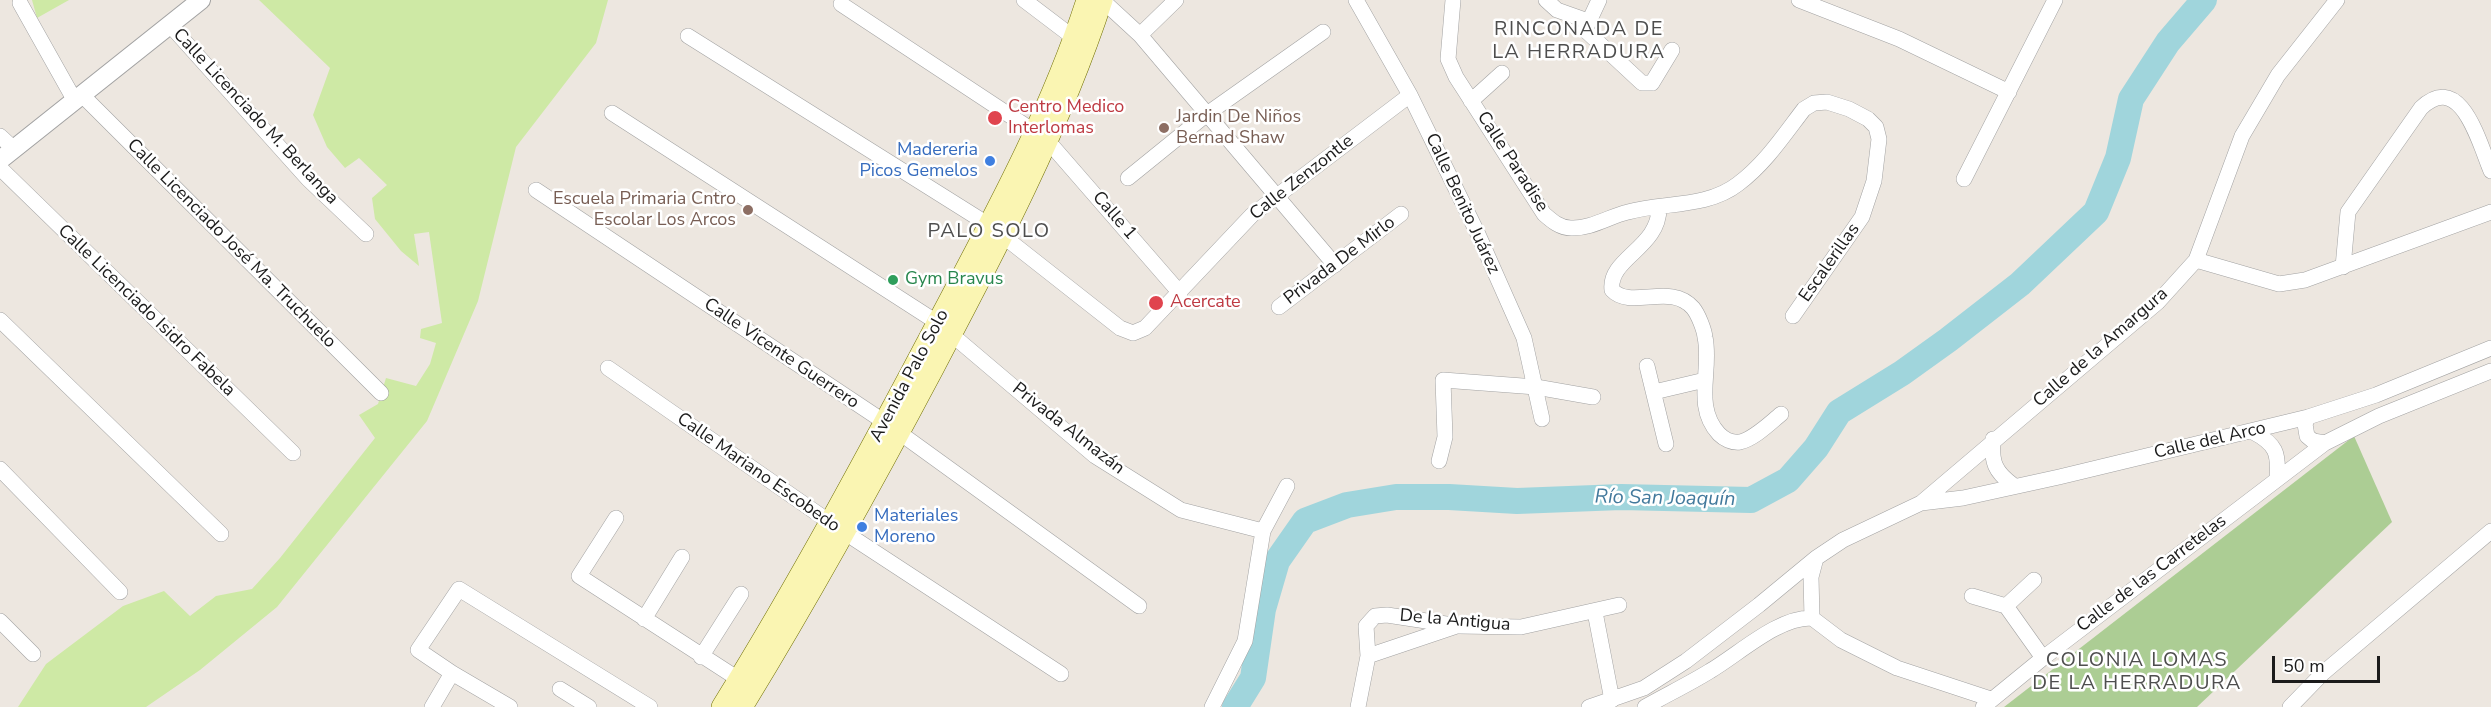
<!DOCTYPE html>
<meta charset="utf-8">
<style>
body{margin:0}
#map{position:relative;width:2491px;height:707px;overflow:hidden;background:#ede7e0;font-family:"Nunito Sans",sans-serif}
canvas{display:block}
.scale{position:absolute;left:2272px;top:656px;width:108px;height:27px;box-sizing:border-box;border:3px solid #1b1b1b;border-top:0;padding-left:8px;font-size:18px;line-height:21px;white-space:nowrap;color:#1b1b1b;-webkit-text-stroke:4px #fff;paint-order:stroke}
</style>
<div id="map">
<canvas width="2491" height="707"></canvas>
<div class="scale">50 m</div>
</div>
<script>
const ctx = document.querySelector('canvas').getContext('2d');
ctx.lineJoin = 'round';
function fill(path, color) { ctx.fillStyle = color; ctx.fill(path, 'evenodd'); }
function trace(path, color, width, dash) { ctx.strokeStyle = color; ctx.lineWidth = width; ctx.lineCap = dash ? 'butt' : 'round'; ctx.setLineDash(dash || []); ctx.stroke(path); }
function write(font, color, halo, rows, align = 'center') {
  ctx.font = font + ' "Nunito Sans",sans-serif'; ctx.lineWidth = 5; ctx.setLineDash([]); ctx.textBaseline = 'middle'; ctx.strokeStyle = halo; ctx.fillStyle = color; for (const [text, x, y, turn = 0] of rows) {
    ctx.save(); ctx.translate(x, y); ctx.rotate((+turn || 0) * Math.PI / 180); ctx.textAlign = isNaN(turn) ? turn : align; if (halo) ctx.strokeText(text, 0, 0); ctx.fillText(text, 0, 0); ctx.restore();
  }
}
fill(new Path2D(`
 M32,0H69L37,18Z
 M259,0H608L596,43L516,147L478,301L427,421L277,607L200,670L146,707H18L46,664L123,606L164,591L190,616L216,596L252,589L280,558L375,438L359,415L378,404L386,378L416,386L430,364L436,343L420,338L421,329L442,323L429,232L414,234L419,266L401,251L375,219L372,198L387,185L359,158L345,168L327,147L313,115L330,68Z`), '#cee9a5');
fill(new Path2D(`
 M2354,436L2392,522L2197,707H2004Z`), '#accd94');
trace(new Path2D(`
 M1235,707L1253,678L1263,609L1277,561L1305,521L1347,505L1396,497H1449L1517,501L1621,497L1751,500L1788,480L1816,448L1839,412L1902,373L1948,340L2020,284L2096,212L2118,158L2131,99L2168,42L2204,0`), '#a0d5dc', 26);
const minor = new Path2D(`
 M1024,0L1082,44
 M1102,0L1140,35L1335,265
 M1356,0L1410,95L1477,232L1524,338L1542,419
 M1453,0L1448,59L1456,77L1544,214C1552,221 1560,228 1571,228C1591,229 1610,216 1628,212C1664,202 1707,208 1738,184C1765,164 1784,135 1804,109L1814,103L1827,102L1849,109L1868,119L1876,127L1879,139L1874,181L1862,217L1793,316
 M1546,0L1557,10L1588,21
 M1599,0L1585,30L1642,83H1652L1672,50
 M1799,0L1899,39L2009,92
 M20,3L75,101
 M841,4L1047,140L1180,293
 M170,25L308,179L366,234
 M1140,35L1176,0
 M688,36L989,225L1120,328L1133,333L1145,328L1252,215L1410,95
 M82,95L381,393
 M1471,101L1502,73
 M612,113L938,323L1095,456L1181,510L1263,531
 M0,136L14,149
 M0,168L293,453
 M1128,178L1207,114L1323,32
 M1964,179L2055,0
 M536,190L886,423L1139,606
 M1659,207C1660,248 1608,258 1612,290C1631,310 1671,282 1693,308C1698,314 1704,329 1705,337C1712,370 1693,406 1719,434C1724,439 1732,443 1740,442C1754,439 1770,423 1781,414
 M2196,260L2279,284L2305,280L2491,212
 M2343,267L2348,212L2421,108C2461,70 2479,143 2491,171
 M1279,307L1401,214
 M0,320L221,534
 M1647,366L1666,444
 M608,368L844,532L1061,674
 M1654,392L1705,380
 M2308,417L2305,424L2307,436L2313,441L2325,443
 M2253,432C2276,444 2279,453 2277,478
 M1993,439C1991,462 1995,472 2013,485
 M1439,461L1445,437L1443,380L1536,387L1593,397
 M0,469L120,592
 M1921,503L1963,498L2059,477L2308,417L2376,395L2491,348
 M616,518L579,576L746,684
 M1972,596L2006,606L2043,658
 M2006,606L2034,580
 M1595,612L1612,700
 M1812,618L1841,640L1897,668L1991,699
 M1812,618L1811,577L1816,558
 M644,619L682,557
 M0,621L33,654
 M1368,656L1457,626
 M701,657L741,594
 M452,673L510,707
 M560,689L589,707
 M432,707L452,673L418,650L459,589L650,707
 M1212,707L1245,641L1263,531L1287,486
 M1358,707L1368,656L1366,626L1375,616L1387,615L1459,626L1521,627L1619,605
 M1589,707L1644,688L1686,661L1759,605L1816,558L1843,540L1921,503L2158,302L2196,260L2242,136L2278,75L2337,0
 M1645,707C1666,695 1689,684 1710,671C1739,654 1778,617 1812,618
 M1983,707L2043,658L2325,443L2379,416L2491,371
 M2290,707L2323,673L2491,531`);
const tertiary = new Path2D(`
 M0,160L201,0`);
const secondary = new Path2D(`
 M722,707C800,581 870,451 939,320C994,216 1051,112 1087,0
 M742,707C810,596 873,482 934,367C997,248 1060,128 1102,0`);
trace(minor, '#a2a2a2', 16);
trace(tertiary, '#a2a2a2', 20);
trace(secondary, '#717004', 22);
trace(minor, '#fff', 15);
trace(tertiary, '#fff', 18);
trace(secondary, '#faf5b2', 21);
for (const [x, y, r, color] of [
 [995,118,8,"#e0444e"],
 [1164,128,6,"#8d6e63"],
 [990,161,6,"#3f7fe0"],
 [748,210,6,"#8d6e63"],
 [893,280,6,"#2e9e5b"],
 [1156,303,8,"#e0444e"],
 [862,527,6,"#3f7fe0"]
]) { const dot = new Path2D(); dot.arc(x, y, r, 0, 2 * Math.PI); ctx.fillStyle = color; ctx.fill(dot); trace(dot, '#fff', 2); }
write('18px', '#be3a42', '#fff', [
 ["Centro Medico",1008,108],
 ["Interlomas",1008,129],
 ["Acercate",1170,303]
], 'left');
write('18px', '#1b1b1b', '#fff', [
 ["Calle Licenciado M. Berlanga",255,117,47],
 ["Calle Paradise",1512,162,57],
 ["Calle Zenzontle",1302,178,-38],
 ["Calle Benito Juárez",1462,204,65],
 ["Calle 1",1114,216,49],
 ["Calle Licenciado José Ma. Truchuelo",231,244,45],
 ["Privada De Mirlo",1340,261,-37],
 ["Escalerillas",1830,263,-55],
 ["Calle Licenciado Isidro Fabela",146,311,44],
 ["Calle de la Amargura",2101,348,-41],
 ["Calle Vicente Guerrero",781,354,34],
 ["Avenida Palo Solo",910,376,-62],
 ["Privada Almazán",1068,429,38],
 ["Calle del Arco",2210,441,-13],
 ["Calle Mariano Escobedo",758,473,35],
 ["Calle de las Carretelas",2152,574,-37],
 ["De la Antigua",1455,621,5]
]);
write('18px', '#785e54', '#fff', [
 ["Jardin De Niños",1176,118],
 ["Bernad Shaw",1176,139],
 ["Escuela Primaria Cntro",736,200,"right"],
 ["Escolar Los Arcos",736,221,"right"]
], 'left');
write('18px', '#366cbe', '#fff', [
 ["Madereria",978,151],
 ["Picos Gemelos",978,172],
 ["Materiales",874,517,"left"],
 ["Moreno",874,538,"left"]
], 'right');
write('18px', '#27864d', '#fff', [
 ["Gym Bravus",905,280]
], 'left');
ctx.letterSpacing = '1.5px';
write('20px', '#4e4e4e', '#fff', [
 ["RINCONADA DE",1579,30],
 ["LA HERRADURA",1579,53],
 ["PALO SOLO",989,232],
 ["COLONIA LOMAS",2137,661],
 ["DE LA HERRADURA",2137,684]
]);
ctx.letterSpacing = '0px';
write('italic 20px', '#42799c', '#fff', [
 ["Río San Joaquín",1665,499,1]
]);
</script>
